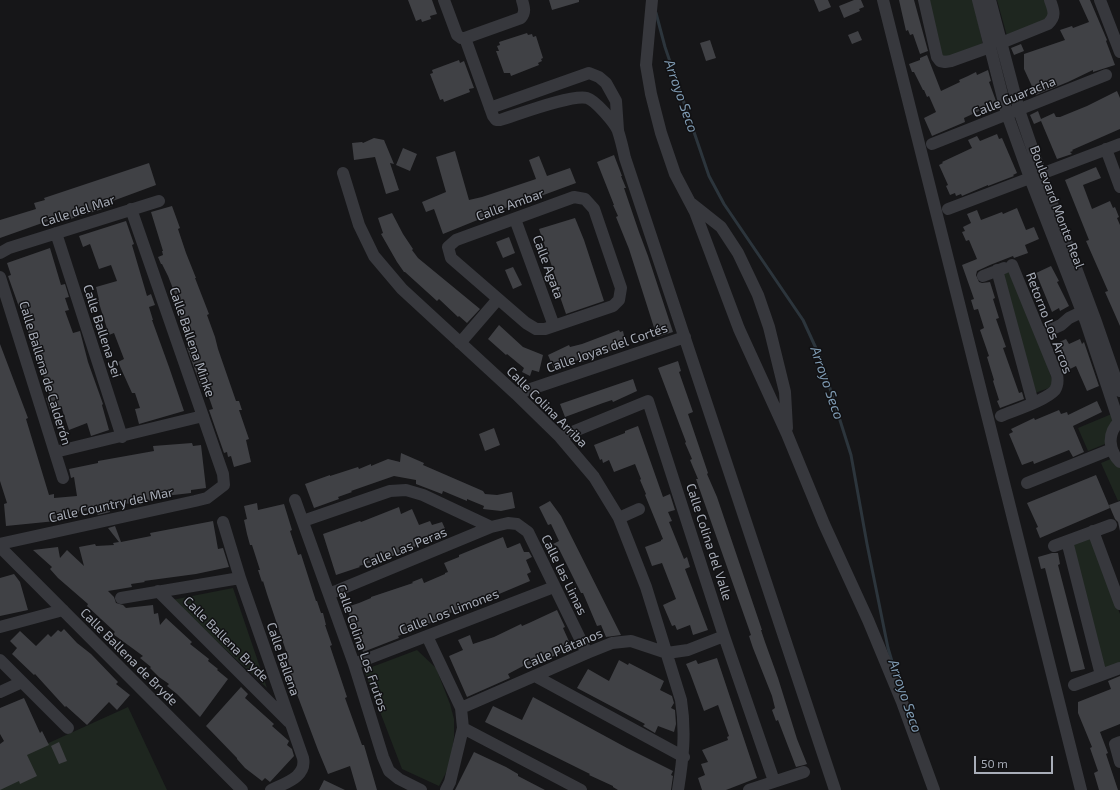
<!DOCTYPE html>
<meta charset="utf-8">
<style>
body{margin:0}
#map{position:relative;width:1120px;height:790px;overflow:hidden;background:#161618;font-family:"Exo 2",sans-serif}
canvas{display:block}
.scale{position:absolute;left:974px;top:756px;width:79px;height:18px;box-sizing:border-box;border:2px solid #a8adb8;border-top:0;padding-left:5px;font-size:12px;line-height:14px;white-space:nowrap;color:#a8adb8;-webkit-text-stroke:3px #111113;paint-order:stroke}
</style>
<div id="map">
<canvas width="1120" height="790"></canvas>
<div class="scale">50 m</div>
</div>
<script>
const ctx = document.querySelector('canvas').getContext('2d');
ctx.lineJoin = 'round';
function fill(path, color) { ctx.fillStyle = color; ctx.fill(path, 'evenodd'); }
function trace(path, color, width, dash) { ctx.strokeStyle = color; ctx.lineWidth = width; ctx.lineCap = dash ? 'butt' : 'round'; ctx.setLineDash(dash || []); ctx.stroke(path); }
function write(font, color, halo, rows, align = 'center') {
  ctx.font = font + ' "Exo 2",sans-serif'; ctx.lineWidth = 3; ctx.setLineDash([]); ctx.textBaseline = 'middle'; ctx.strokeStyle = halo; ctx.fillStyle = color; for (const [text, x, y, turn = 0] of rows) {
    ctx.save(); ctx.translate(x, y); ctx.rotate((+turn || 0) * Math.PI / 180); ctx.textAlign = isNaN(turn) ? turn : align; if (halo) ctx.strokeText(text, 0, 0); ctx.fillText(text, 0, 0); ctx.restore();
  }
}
fill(new Path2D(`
 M928,0H973L983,45L942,61Z
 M997,0H1046L1053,18L1007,36Z
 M1011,270L1038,336L1054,386L1035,393L1001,272Z
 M1114,413L1116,420L1105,444L1088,451L1078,428Z
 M1113,458L1120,465V500L1118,501L1101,463Z
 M1090,535L1120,614V664L1105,669L1071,542Z
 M233,588L267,688L172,600Z
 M417,650L436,668L450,704L454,719V737L450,765L439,786L402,769L364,670Z
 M128,707L167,790H0V765Z`), '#1e261f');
trace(new Path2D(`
 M656,13L665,47L709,176L724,204L803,320L820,357L851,455L867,544L888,648L894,668`), '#2c353c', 3);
fill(new Path2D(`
 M408,0H432L437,14L430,16L431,19L422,22L421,19L416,21Z
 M549,0H579V2L552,10Z
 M814,0H828L831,7L819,12Z
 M854,0H861L864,7L859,9L860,11L844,18L839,6Z
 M899,0H914L928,51L920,54L913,34L910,35L908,30L906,31Z
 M1079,0H1090L1107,40L1106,41L1115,65L1093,72V70L1068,82L1036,95L1024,69V54L1065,40L1060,30L1072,26L1073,28L1089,22Z
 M858,31L862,40L852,44L848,35Z
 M527,33L528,35L532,34L533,37L536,36L543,58L541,59L542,61L538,63L539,65L511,76L510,73H504L496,51H499L497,46L500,45L499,42Z
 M710,40L716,58L706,61L700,43Z
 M1021,44L1024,51L1014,55L1011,48Z
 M927,55L941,91L960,82L959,80L968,76L976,72L977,75L988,70L991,81L989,82L996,101L993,102L994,104L964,118L965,122L932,136L924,118L936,112L929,96L927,97L924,90H923L914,72H912L909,64L920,60V58Z
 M459,60L460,63L464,61L474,88L469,89L470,92L444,102L443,99L440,100L430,74L433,73L432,70Z
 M1117,91L1120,98V129L1072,150L1073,151L1070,152L1072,154L1057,159L1041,121L1034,124L1030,115L1038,111L1041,119L1054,113L1056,117H1060L1087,106Z
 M997,134L999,139L1002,138L1017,173L1013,175L1014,176L988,186V185L962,196L961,194L956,196L955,193L950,195L946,186L948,185L939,165L943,163L942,162L972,148L968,140L977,136L980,141Z
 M374,138L384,140L394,164L390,163L399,190L386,194L375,157L354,160L352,143L362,142L363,143Z
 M403,148L417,154L410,171L396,165Z
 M455,151L469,200L482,197L536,179L529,160L539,156L547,176L570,168L576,183L530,200L499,210L500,212L480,219L443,234L434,209L426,212L422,202L446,192L436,157Z
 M614,155L622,176H621L626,188H624L639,232L648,256L673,332L657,337L629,249L616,217L618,216L613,205H614L597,162Z
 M149,163L156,185L110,202L112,206L64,221L62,216L0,238V220L36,209L34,203L45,200L44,198Z
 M1096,167L1101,178L1083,185L1092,209L1110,201L1113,208L1115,207L1119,217L1117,218L1120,225V326L1105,292L1108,291L1086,241L1089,240L1065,180Z
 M172,206L180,228L178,229L186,253L196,278H195L209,314L207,315L215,337L218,349L236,401H239L242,410H239L249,439L246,440L251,462L234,467L231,456L228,457L227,452L224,453L209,410L213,409L205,386L201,387L187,348H188L185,337L187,336L174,300L177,299L168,276L162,264H161L158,257L163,255L162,251H163L151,212Z
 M1017,208L1026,230L1034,227L1039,239L1025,245L1028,253L1014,258L1013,256L990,265L977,271L976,275L979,282L982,283L990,282L995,298L993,299L999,318L996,319L1006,347L1003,348L1019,393L1022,392L1024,399L1000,408L997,401L999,400L993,381L994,380L987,357L989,356L980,330L984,328L978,309L974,310L971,300L974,299L962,265L977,259L969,240L966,241L962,232L965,231L963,227L971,223L967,214L977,210L981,220L1002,212L1003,214Z
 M392,213L403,234L413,249L412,250L418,258L480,309L467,323L459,316L458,317L439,299L437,301L405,272H404L397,262L381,234L383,233L378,218Z
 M575,218L584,240L604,301L566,314L557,288L559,287L539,229Z
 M126,221L134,244L132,245L147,296L151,294L155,305L149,307L153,320H152L169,367L184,411L139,424L135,409L140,408L135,393H132L118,362L124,359L114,333L109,335L98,300H99L96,287L117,281L111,265L99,269L90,244L83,247L79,236Z
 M509,237L515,253L503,258L496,242Z
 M50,248L61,285L65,284L69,297L65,298L69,310L65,311L73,333L80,331L88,362L103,404L102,405L109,430L91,436L87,423L69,430L61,406L50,410L46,398L50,397L46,384L38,359L36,360L28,336L29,335L8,276L11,275L7,263Z
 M1051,266L1059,281L1057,282L1069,306L1060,311L1059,308L1052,312L1036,273Z
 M513,267L522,285L513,289L505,270Z
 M499,325L523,347L543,355L539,372L532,370L530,376L522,372L524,368L507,354L506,355L488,339Z
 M619,330L620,332L623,331L626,345L579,363L578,360L554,369L548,355L569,345L570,347L582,344Z
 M1066,339L1069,344L1080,339L1082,344L1084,342L1099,386L1087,391L1076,366L1068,370L1055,344Z
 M0,344L28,418L26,419L49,495L54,494V498L77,496L74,477L71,478L69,469L98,463V461L154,451L153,446L192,443L193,446L201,445L206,488L191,490V493L156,497V499L143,502V504L133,506L132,503L108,506L110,512L98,515L94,510L79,511V513L56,515V521L6,526L4,504L7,503L0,481Z
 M678,361L681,371L679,372L693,412L688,414L708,473L707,474L717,497L762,630H761L765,642L778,678L797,739L807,764L804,765L796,767L778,720L776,721L772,710L775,708L772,696L753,648L749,636L751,635L696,479H698L690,460L692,459L685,443L686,442L658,368Z
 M633,379L637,391L613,402L612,400L603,403L565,417L560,404Z
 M1097,401L1102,412L1073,426L1084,452L1073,457L1069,450L1034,464L1033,461L1022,465L1009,434L1013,432L1011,429L1034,418L1035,420L1059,410L1061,414L1067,412L1068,415Z
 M638,426L663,497L670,494L675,510L668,512L672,521L669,522L684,559L687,557L690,567L685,569L708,630L693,635L690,625L677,630L675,625L672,626L663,605L676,599L662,563L652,566L645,547L661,541V540L663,539L645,495L646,494L640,480L641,479L635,464L614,472L609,460L603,463L602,459L600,460L594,445L625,433V431Z
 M494,428L500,445L485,451L479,434Z
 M401,453L424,463L423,465L483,491L485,494L497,495L512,492L515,508L501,511L483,509L484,506L467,499V501L443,491L442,494L416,484V480L394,476L351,491L352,492L338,497L339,499L314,508L305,484L330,475V476L358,467L359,469L371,464V466L388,459L400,462Z
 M1096,475L1110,508L1040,538L1036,528L1038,527L1027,503Z
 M550,501L561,516L621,635L606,637L601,625L597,626L583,593H581L558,547L553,544L559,541L551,524L548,525L539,507Z
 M1120,501V531L1118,522L1115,519L1109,505Z
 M257,503L258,510L284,504L292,530L290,531L298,555L301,554L316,601H317L321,613H323L326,625H325L332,645L330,646L347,697L345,698L362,745H364L377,790H357L350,766L328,774L318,750L292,681L293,680L288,668L290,667L286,655L287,654L267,594L263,581L262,582L258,570H260L252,545H250L247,534L244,520L247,519L244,506Z
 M399,507L401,514L412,509L419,525L430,521L432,525L442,522L447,533L395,555L359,566L360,567L336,575L323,534L360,521L361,522Z
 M213,521L218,549L223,548L229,567L196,574L144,581L145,582L131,584L132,587L108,591L114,597L116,603L123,605L126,608L153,605L154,614L158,613L160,625L166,618L192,642L190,644L209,659L208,661L218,669L217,670L228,679L200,717L177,694L167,686L169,684L159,677L150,668L151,667L140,658L143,656L113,634L115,632L87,606L88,604L58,578L50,569L52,567L33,550L58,547L60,558L67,550L84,566L79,547L95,544L96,546L114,545L113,543L119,542L108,528L115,526L121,542L151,536L150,533Z
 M503,537L507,548H508L520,543L524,552H529L532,557L526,560L531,572L527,574L530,581L511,589L499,594V592L438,618L439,620L428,624L429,625L398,636L399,638L363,652L353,625H352L347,607L359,603L371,598V597L413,583L412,582L422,578L424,583L445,574V573L448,572L444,563L459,557V555Z
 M1052,553H1058L1060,564L1058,565L1085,669L1071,672L1045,568L1041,569L1038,557Z
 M14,574L20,582L28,610L0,616V578Z
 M557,610L565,627L563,628L572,648L538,663L537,661L526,666L525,665L508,674L510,678L467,697L449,656L463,650L458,640L470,635L473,644L494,637L521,624L522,626L529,623Z
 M64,629L77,643L91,654L118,682L116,684L130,695L117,710L109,702L87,725L66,706L65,707L35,674L34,675L12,654L17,648L10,641L20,631L36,646L48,634L51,637L58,630L61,632Z
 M717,658L757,778L726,790H702L698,778L705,775L701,764L708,762L702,750L728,740L727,737L729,736L718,705L704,711L690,673L686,664L696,660L698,664Z
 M619,660L628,665L629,663L664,681L660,690L672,696L674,703L671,708L675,710L676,724L674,732L658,726L655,733L643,726L645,724L577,688L588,669L609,681Z
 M1120,676V724L1100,732L1108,753L1106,754L1118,790H1099L1094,773L1098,771L1090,748L1092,747L1078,713V702L1111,689L1108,681Z
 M241,687L248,694L245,698L274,724L272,726L289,741L287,745L292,749L294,756L270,782L265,778L262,781L245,768L237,759V758L206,726Z
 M533,697L627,748L673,771L671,775L673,776L671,790H618L613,787V786L589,775L590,774L485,722L493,706L522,720Z
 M24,698L40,733L42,731L49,745L27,755L37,776L20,784L19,781L0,790V744L4,741L0,734V708Z
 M59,742L67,761L59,764L51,746Z
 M474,752L506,767L518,774V776L545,790H455Z
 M324,780L345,790H319Z`), '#404145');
trace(new Path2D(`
 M444,0L457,35L461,38H465L521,18C526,12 524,7 522,0
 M652,0L646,65L651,94L661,133L675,174L695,212L739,329L787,434L824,524L868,620L902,702L934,790
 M883,0L1081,790
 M924,0L937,57L940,61L945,62L951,61L990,47
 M978,0L1007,114L1030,178L1086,322L1119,422
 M990,0L1019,110L1041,174L1095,319L1120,391
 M1100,0L1120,52
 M465,38L493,116L496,120H500C517,115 571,94 587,98C595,100 615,123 618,131C621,140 623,149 625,158L835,790
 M1001,43L1048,24C1057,16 1053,9 1050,0
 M490,108L589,73L599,77L606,83L616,101L618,130
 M932,144L1106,75
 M1106,149L1120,187
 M343,173L359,225L374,256L402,289L516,394L560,437L594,477L619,518L646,587L681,700C686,732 683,759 678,790
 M1041,174L1120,144
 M574,197L585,199L594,209L621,288L619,300L613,306L545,329H536L526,323L451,258L448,247L456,240Z
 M692,204L721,227L738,253L758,295L769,327L785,392L787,428
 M948,209L1030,178
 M515,219L554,326
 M56,233L122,437
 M0,253L9,248L159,201
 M997,270L1033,403
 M983,276L1004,268
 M0,277L63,478
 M1041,334L1061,325L1069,318L1088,309
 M460,343L498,299
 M516,394L685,337
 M1001,416C1015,410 1045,401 1055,390C1058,385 1058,380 1057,375L1012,265
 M1120,421C1107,433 1108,450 1120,462
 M560,437L648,401L724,636L774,781
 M55,452L203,416
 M1027,483L1112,449
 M295,500L354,664L383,757L389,771L399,779L421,790
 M619,518L639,509
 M303,521L390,491L406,490L423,495L491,527L508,523L517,524L528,532L587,653
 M223,522L240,578L303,758C307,777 285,783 271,790
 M1093,531L1120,604
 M1067,541L1101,675
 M0,544L195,501L207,498L224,485L223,474L131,209
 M1054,546L1111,525
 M0,547L242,790
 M158,591L289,722
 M329,594L491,527
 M121,598L240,578
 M0,627L63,610
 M427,636L461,708L463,728L450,782L446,790
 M0,660L68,728
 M354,664L554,587
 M535,676L684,757
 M1074,685L1120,668
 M0,692L22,682
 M461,708L587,653L612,643L631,641L667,653L688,650L724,636
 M463,728L581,790
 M1120,742L1115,744L1120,762
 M749,790L804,772`), '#37383d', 12);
write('13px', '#a8adb8', '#111113', [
 ["Calle Guaracha",1014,97,-22],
 ["Calle Ambar",510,205,-20],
 ["Boulevard Monte Real",1057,207,69],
 ["Calle del Mar",78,211,-18],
 ["Calle Agata",548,267,70],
 ["Retorno Los Arcos",1049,323,69],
 ["Calle Ballena Sei",102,331,72],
 ["Calle Ballena Minke",192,342,71],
 ["Calle Joyas del Cortés",607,348,-19],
 ["Calle Ballena de Calderón",45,373,73],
 ["Calle Colina Arriba",547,407,45],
 ["Calle Country del Mar",111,505,-12],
 ["Calle Colina del Valle",709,542,72],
 ["Calle Las Peras",405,548,-22],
 ["Calle las Limas",564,575,64],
 ["Calle Los Limones",449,612,-21],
 ["Calle Ballena Bryde",226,639,45],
 ["Calle Colina Los Frutos",362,648,71],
 ["Calle Plátanos",563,649,-23],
 ["Calle Ballena de Bryde",129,657,45],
 ["Calle Ballena",283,659,71]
]);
write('italic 14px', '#7f9bb3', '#111113', [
 ["Arroyo Seco",681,96,71],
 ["Arroyo Seco",827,383,71],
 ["Arroyo Seco",905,696,71]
]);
</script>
